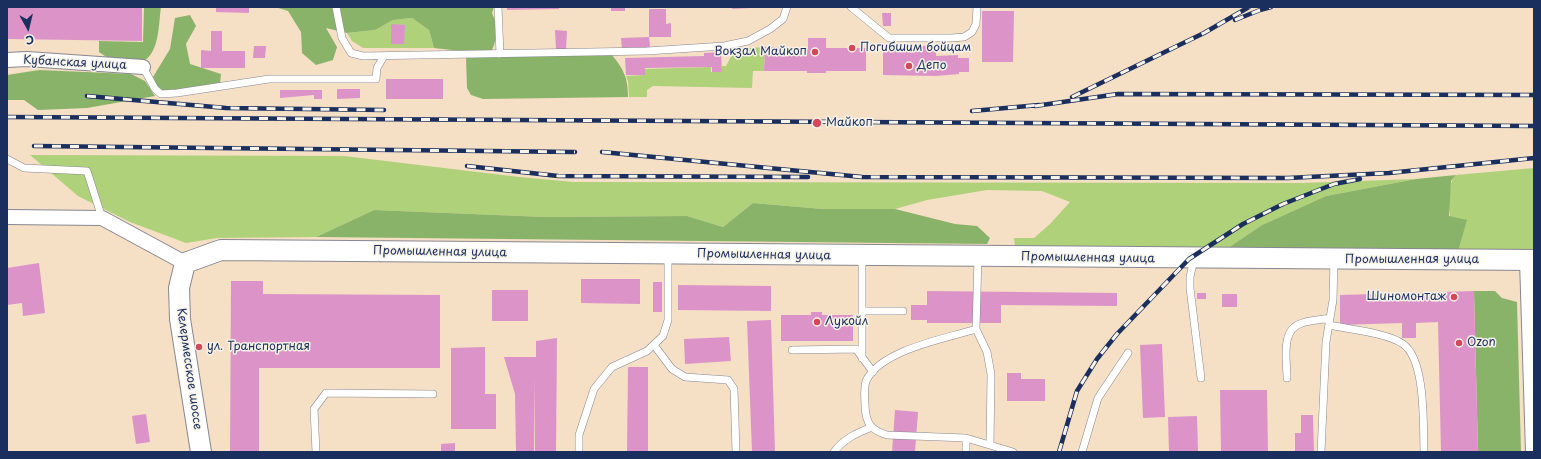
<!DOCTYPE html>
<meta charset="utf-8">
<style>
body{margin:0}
#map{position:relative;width:1541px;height:459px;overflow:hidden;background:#f5dfc5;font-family:"Playpen Sans",sans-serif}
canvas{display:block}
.frame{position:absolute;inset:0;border:8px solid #1b2f5e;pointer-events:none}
.north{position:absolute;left:8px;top:8px;width:40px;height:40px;-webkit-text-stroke:3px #f7f3e8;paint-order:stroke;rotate:172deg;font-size:11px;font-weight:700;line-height:16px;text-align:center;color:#1b2f5e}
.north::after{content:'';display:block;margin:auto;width:14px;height:18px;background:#1b2f5e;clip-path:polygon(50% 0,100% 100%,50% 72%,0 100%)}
</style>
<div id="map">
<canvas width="1541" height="459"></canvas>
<div class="frame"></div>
<div class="north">С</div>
</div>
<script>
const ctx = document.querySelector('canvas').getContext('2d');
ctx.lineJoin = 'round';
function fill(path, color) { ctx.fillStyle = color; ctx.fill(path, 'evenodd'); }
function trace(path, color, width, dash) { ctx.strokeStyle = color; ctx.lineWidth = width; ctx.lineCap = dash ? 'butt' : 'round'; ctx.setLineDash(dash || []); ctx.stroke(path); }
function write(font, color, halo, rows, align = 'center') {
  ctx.font = font + ' "Playpen Sans",sans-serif'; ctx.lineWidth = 3; ctx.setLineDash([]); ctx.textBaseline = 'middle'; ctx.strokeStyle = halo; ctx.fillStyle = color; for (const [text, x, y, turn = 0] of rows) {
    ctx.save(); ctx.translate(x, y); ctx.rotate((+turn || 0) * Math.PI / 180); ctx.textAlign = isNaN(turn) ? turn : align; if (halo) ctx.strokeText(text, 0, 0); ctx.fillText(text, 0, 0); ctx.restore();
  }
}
fill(new Path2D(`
 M412,18L429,30L434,48H363L352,41L347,33L375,30L393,20Z
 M765,47L764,71H753L752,88L653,86L647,90V97H629L628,81L626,76L645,75V69L711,67V72H722V66H726L735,49Z
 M30,155L344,156L519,177L574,182L1301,183L1416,179L1326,196L1262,225L1225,250L1015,246L1014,238H1034L1050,224L1070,202L1042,191L987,190L927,200L895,209H823L753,203L723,227L687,216L545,217L374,210L316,237L217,238L186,243L130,222L78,196Z
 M1534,168V251H1458C1453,232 1441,191 1456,175Z`), '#aed17a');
fill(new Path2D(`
 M144,7H161C158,28 160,65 131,63C115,62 112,61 99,52V41L143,42Z
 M275,7H494L492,13C498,27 498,36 492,50L461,51L434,48L429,30L412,18L393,20L375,30L347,33L326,28L337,47L333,60L316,65L302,53L301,32L288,11Z
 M190,15L196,26L186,44L190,64L221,74L220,84L163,92L158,89L153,77L170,49L175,18Z
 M612,55C624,70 628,78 628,97L483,99L471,95L467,88L466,57Z
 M39,70L131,74L145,81L155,96L87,108L38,110L24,100H7V75Z
 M1456,175L1451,181L1449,216L1467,220L1458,251L1225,250L1262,225L1326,196L1416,179Z
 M753,203L823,209H895L955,224L977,226L990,238L987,244L316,237L374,210L545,217L687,216L723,227Z
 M1474,291H1495L1502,298L1517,302L1521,452H1478Z`), '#8ab36a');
fill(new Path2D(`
 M7,7H142V41L7,39Z
 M216,7H249V13L216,12Z
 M507,7H559V9L507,10Z
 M611,7H625V11H611Z
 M732,7H750V8L732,9Z
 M649,9H666V24L671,23V37H649Z
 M982,11H1014L1013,62H982Z
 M882,13H891V26H883Z
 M391,24L405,25L404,44H391Z
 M555,30L567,31L566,49L556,50Z
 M211,31H222V51H245V68H201V50L211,51Z
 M649,37L650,47L622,49L621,38Z
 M808,38H826V48H866V71H826V73H807V71H764L765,47L808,48Z
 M254,46H266L265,58H253Z
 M883,46H936V56L958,55V58H969V72H959V74L936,76L883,75Z
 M721,52L722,72H712V67L645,68V75H626L625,58L704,56V53Z
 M386,79H443V99H386Z
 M337,89H360V98L337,99Z
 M280,90H322V99H314V95L280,98Z
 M39,263L45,313L23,316L22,303L7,305V268Z
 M581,279H640V304L581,303Z
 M231,281H263V294L440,295V368H259V452H230Z
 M653,282H662V312H653Z
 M678,285L771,286V311L678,310Z
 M492,290H528V321H492Z
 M927,291L1117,293V306L1001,305V323H927V320H911V305H927Z
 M1474,291L1478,452H1441L1438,322L1416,323V338H1402V323L1340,325V295Z
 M1197,293H1206V299H1197Z
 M1222,294H1237V307H1222Z
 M811,312H822V315H853V341H781V315H811Z
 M771,320L775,452H752L747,321Z
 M729,337L731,361L685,364L684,339Z
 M557,338L556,452H535V377L534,452H516L515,394L504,357H536V341Z
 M1162,344L1165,417L1143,418L1140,345Z
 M485,347V394H496V429H451V348Z
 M628,367H648V452H627Z
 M1007,373H1021V379H1045V401H1007Z
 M1220,390H1267L1268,452H1221Z
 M895,410L918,412L915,452H892Z
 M146,414L150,442L136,444L132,416Z
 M1301,415H1313L1314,452H1295V433H1301Z
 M1197,416L1198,452H1169L1168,417Z
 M455,443V452H441V444Z`), '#dc94c8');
const lane = new Path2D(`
 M336,7L342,38L351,53L363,56L647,51L724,46L748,41L770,29L783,19L787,7
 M498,7L500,54
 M851,7L889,38H951L964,37L972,32L976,24L977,7
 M143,67L155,89L161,94L177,93L269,79H376L377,68L384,56
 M7,159L24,168L87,171L102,218
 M978,257L976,329L987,352L991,374L990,445
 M1194,259L1190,277V288L1201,378
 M862,311H903
 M1329,325C1348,329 1388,333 1403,344C1426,360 1423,425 1424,452
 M976,329C945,339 884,349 867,379C863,386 865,399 865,406C866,424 871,430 887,435L966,438L1013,452
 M654,345L672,369L685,377L728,380L734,389L736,452
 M792,350L856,349L873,372
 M862,358V256
 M1287,378C1287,361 1280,329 1302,323C1311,320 1321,320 1330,318
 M966,438V452
 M316,452L314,409L326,393L433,394
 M579,452V435L594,389L612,367L647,351L663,336L668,320V254
 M834,452C843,439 857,433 872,427
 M1082,452L1098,398L1128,353
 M1321,452L1326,342L1333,300L1334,259`);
const street = new Path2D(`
 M7,60L27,59L143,67
 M7,217L102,218L185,263
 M1527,260L1533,452`);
const secondary = new Path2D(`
 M201,452L180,319L179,288L185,263L221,250L1534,260`);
trace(lane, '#888792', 8);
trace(street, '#888792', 16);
trace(secondary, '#888792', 22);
trace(lane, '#fff', 7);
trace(street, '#fff', 14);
trace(secondary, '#fff', 20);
const rail = new Path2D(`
 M1235,20L1260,10L1271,7
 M87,96L226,108L384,110
 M1072,97L1204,33L1249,7
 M1035,106L1118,94L1534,95
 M972,111L1039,105
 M7,117L1534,126
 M34,146L575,152
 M602,152L862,177L1288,178L1389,173L1534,158
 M467,166L558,176L808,177
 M1059,452L1077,391L1097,359L1117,334L1189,259L1243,224L1283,204L1334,184L1360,179`);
trace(rail, '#1b2f5e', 4.5);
trace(rail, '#f7f3e8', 3, [9]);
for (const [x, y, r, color] of [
 [852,48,4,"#d1495b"],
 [815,52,4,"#d1495b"],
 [909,66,4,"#d1495b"],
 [817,123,5,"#d1495b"],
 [1454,297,4,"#d1495b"],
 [817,322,4,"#d1495b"],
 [1459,343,4,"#d1495b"],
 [199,347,4,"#d1495b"]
]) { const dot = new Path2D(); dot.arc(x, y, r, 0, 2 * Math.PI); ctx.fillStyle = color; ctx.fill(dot); trace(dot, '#f7f3e8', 1.5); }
write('12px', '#1b2f5e', '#f7f3e8', [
 ["Погибшим бойцам",860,48],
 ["Вокзал Майкоп",807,52,"right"],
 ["Депо",917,66],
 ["Майкоп",826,123],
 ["Шиномонтаж",1446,297,"right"],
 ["Лукойл",825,322],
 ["Ozon",1467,343],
 ["ул. Транспортная",207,347]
], 'left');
write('12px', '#1b2f5e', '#f7f3e8', [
 ["Кубанская улица",75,63,3],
 ["Промышленная улица",440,252,1],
 ["Промышленная улица",764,255,1],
 ["Промышленная улица",1088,258,1],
 ["Промышленная улица",1412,260],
 ["Келермесское шоссе",189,369,82]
]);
</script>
